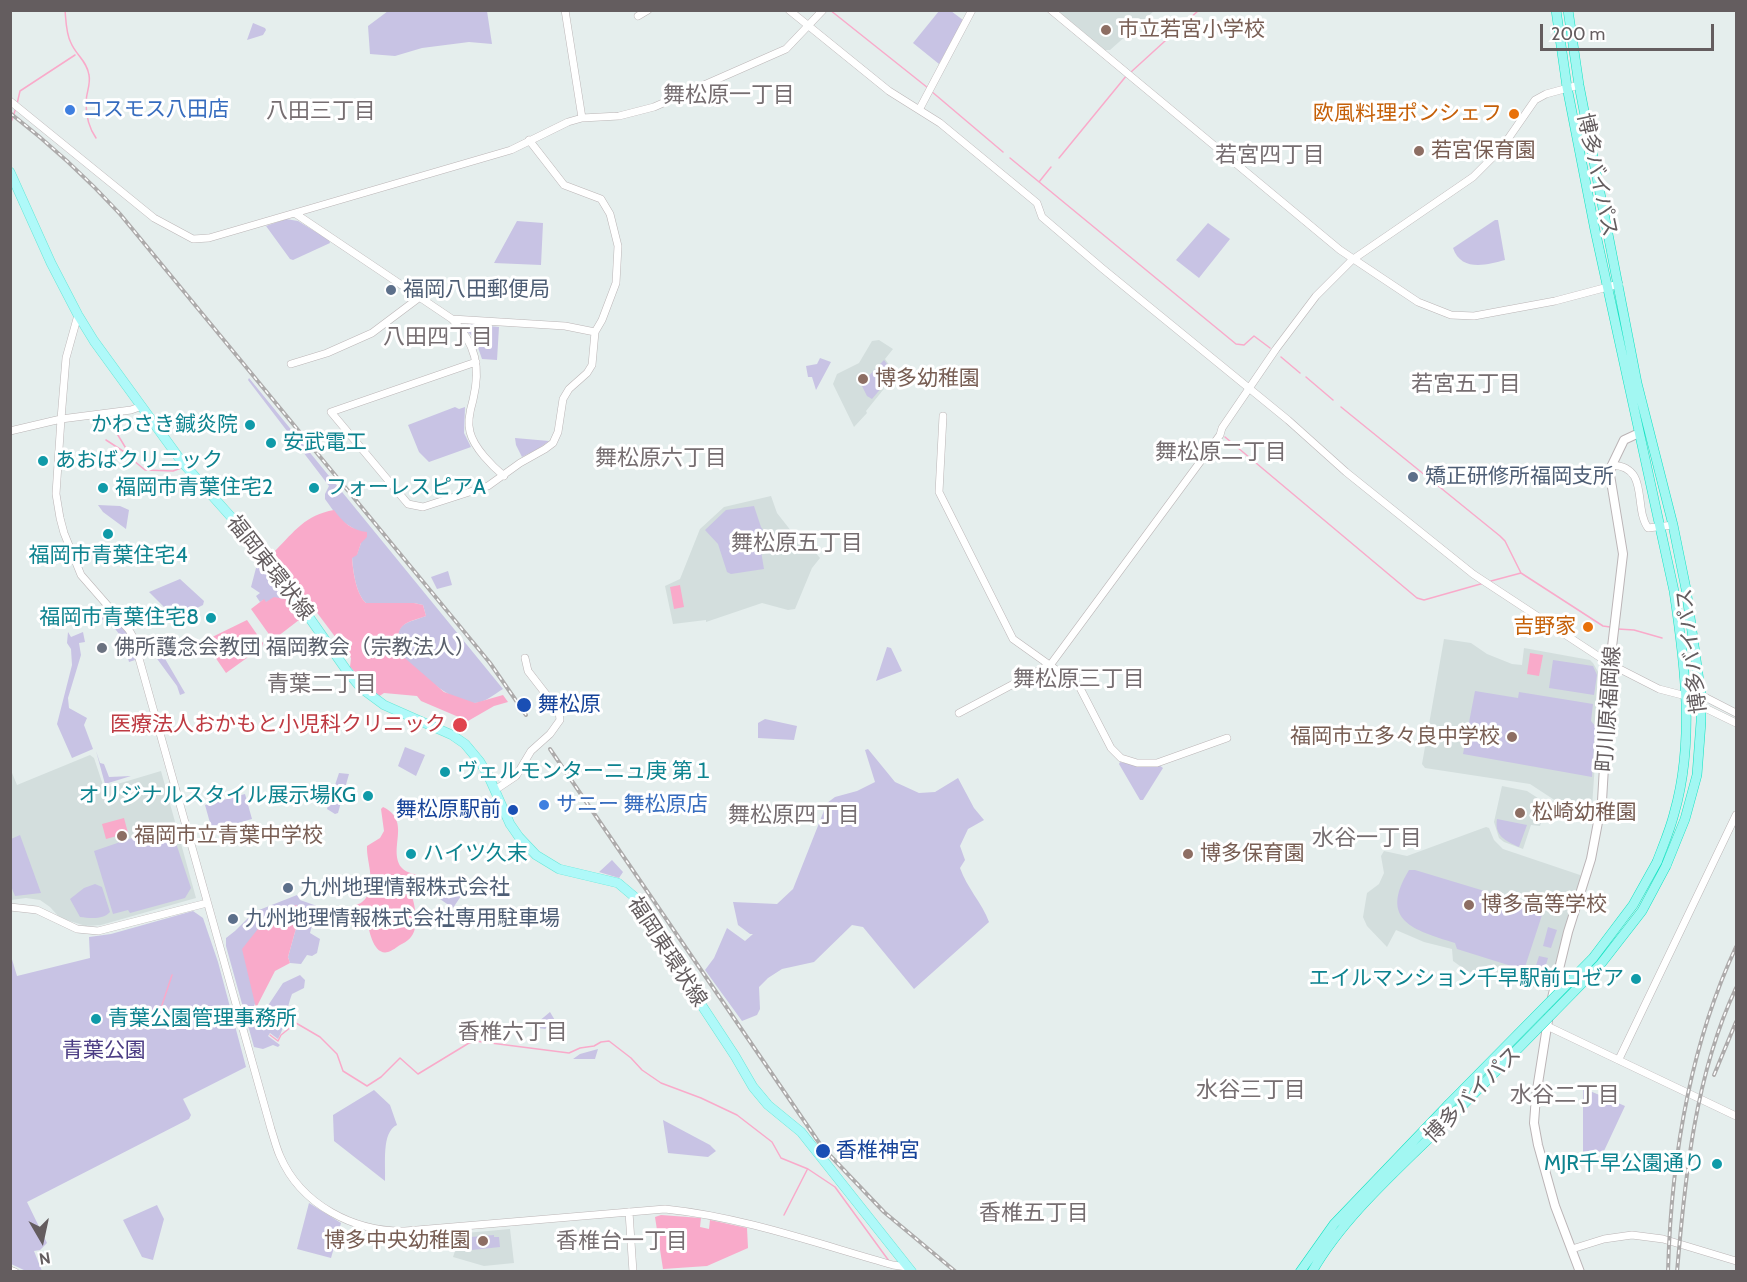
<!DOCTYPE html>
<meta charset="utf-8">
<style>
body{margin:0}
#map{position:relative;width:1747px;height:1282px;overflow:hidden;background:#e5eeed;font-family:Cabin,sans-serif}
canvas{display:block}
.frame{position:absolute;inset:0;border:12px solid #645d5f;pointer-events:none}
.north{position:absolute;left:12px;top:1210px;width:60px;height:60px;-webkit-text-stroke:4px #fff;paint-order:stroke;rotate:171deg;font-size:16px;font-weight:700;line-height:24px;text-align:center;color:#645d5f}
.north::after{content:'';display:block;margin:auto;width:21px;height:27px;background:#645d5f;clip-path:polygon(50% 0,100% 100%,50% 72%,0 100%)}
.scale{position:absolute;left:1540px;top:24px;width:174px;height:27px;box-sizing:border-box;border:3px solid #645d5f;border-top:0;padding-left:8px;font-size:18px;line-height:21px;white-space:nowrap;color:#645d5f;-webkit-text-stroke:4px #fff;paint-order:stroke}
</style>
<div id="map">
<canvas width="1747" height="1282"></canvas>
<div class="frame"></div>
<div class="north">N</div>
<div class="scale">200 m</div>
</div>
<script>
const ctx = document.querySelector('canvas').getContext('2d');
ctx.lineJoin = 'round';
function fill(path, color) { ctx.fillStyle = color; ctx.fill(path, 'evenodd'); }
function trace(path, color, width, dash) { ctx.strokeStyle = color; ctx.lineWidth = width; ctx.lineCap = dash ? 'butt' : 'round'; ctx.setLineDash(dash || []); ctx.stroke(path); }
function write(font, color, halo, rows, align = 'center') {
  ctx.font = font + ' Cabin,"Noto Sans JP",sans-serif'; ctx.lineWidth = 6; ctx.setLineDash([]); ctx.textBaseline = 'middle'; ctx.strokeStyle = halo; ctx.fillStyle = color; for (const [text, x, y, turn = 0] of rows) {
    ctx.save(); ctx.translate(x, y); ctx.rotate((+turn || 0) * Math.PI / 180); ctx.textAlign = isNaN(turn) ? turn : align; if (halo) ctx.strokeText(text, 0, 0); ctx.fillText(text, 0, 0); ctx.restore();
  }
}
fill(new Path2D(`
 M1058,11H1057H1154L1110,50H1105Z
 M879,340L893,349L885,359L896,374L866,411L867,413L854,427L833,384L837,374L859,363L872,341Z
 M771,496L777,513L799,541L803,538L820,558L812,568L795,609L788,610L762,603L706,622V620L673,624L665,586L680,579L700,529L724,507Z
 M1444,639L1471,643L1487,654L1512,664L1522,665L1524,648L1590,660L1593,663L1601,677L1591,821L1588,822L1530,784L1425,768L1422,764Z
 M90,755L94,758L104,788L161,771L196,898L101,925L86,926L60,918L50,907L40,900L26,898L11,900L10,768L17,785Z
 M1502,786L1527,791L1547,804L1540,826L1531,825L1523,849L1504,842L1499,838L1494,822Z
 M1486,827L1489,828L1494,840L1503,849L1580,875L1581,877L1548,991L1467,971L1453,961L1452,949L1424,942L1396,930L1387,947L1367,926L1363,917L1367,893L1379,884L1384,873L1381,856L1384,851L1407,856Z
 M510,1229L514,1263L484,1266L453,1257L456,1248L454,1234Z`), '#d3dedd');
fill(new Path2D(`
 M388,11H487L492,44L469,42L422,48L395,56L370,54L368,26Z
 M939,11H951L963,20L939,64L913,43Z
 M253,23L265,28L266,30L263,35L247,40Z
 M286,219L298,221L329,240L330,243L293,260L290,259L266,226Z
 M1495,220H1498L1505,260C1487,265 1461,272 1453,248Z
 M517,221L543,223L541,265L494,263Z
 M1208,223L1230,239L1199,278L1176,260Z
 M467,324L499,327L497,360L482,359L475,339L464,328Z
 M820,358L831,362L816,390L812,377H808L806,366L817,364Z
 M884,360L894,373L872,399L867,396L861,384Z
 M249,378L503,689C493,695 485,703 473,703C450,702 415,669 399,653C395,623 401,625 426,616L423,605L414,603H366C356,594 353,571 352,557L357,554L361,543L359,532L340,520L325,499V494L329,486L248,380Z
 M455,407L459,409L465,407L464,433L471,447L429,462L419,452L408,425Z
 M515,438L549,441L538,449L522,457L516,445Z
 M98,505L120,506L129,510L126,529L103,512Z
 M754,506L761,527L772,543L760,545L764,569L731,574L727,572L718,544L705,530L726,510Z
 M260,553L292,597L291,601L290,600L265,602L263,600L260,602L256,596L260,593L251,587Z
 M448,571L452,585L437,589L431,577Z
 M180,579L204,601L203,605L181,616H173L149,592Z
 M108,611L126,632L135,660L129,662L128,658L130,657V653H126L122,634H119L113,626L111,618L96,621Z
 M68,632L71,637L83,632L85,642L79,643L81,655L68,698L69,708L87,718L84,725L93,749L72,758L57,724L72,665L71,649L67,643Z
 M151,639L157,645L185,693L180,695L177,686L155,656Z
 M887,647L891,648L902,671L876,681Z
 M1553,660L1593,666L1597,675L1594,695L1549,688Z
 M1475,691L1518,698L1519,692L1593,704L1591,721L1595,726L1592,777L1463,754Z
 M765,719L797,726L794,740L758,738V723Z
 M405,747L425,755L416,776L398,766Z
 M868,749L895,782L919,793L935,792L958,778L974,808L984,820L968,829L960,846L965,860L960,868C967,888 982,903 989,922L914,989L863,927L852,925L814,962L782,969L768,978L759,987L760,1009L757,1015L742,1021L705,970L714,958L727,928L745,941L753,934H750L738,925L733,902L777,904L793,889L827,803L835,797L857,791L875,782L865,750Z
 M96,751L100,763L104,764L109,777L131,776L105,784Z
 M1120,762L1144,767L1159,765L1163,768L1143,800H1140L1119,764Z
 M339,773L349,774L338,813L335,814L327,809Z
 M245,794L252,819L212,830L205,805Z
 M1497,819L1527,825L1519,847C1506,841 1494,836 1497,819Z
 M170,825L191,888L185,898L130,913L128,910L113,914L94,851Z
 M20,835L41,893L15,896L11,886V839Z
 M612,860L623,872L619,878L599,872Z
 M1409,870H1415L1544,909L1524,970L1457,949L1455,943C1414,930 1378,921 1409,870Z
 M95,884L102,887L110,912C103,920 90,918 80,917L70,899L84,888Z
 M445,886L461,896L453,908L437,897Z
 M297,895L300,900L317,906L310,933L320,939L317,953L312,956L307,955L301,964L290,963L288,957L300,914L303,910L296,905L254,1006L261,1016L283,983L300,975L305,980L304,988L292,994C286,1009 286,1025 278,1039L270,1033L268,1036L280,1045L278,1047L273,1045L263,1049L254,1047L226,946V938L235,931L254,912Z
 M193,911L203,918L218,962L246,1067L183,1099L191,1115L189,1119L27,1202L47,1243L40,1250L34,1251L42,1271H26L11,1264V956L17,976L90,958L89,937L111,934Z
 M1548,927L1557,930L1551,948L1543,946Z
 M1539,956L1548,958L1542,978L1533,975Z
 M550,1012L556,1022L545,1029L532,1027Z
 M598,1049L595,1059H573L580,1054Z
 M1583,1088L1625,1106L1604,1151L1583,1154Z
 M374,1090L390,1105L397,1125C381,1132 386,1165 385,1181L334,1141L333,1115Z
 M663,1120L710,1145L716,1151L708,1157L668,1153Z
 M309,1203L341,1223L331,1258L297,1249Z
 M157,1205L164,1219L153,1260L142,1257L123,1220Z
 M494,1235V1237H499L500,1247L472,1250L471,1237Z`), '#c8c3e4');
fill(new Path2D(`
 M334,510C342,522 353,531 367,532V537L361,543L357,555L352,558C353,571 356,594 366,603H414L423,605L426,616C402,624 395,624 399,653L444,692L475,703L503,695L508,702L494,706L468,721L421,701L417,696L384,693L378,697L350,667L351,658L309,602L304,601L277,559L275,551C295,531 305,515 334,510Z
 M680,585L684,607L674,609L670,587Z
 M274,597L290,600L300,614L299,620L273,640L251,609L264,599L266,602Z
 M247,620L263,643L262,647L226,673L204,641Z
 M1530,653L1543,655L1539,676L1527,674Z
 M383,807C412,821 388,848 401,867C406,874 419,874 426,879L430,889L422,890L412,896C415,907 417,917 415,928C413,937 408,941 400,945C397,947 392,951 388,952C373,956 369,929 367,921L356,914L354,906C357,904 360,904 362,902C379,889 366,862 367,846L380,838L384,831L381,809Z
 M124,818L128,833L106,839L102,824Z
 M296,905L303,910L300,914L288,957L290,963L275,971L256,1008L242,949L265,920Z
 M661,1215L701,1218L700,1227L709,1229L710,1220L747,1228L748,1248L707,1266L663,1269L655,1217Z`), '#f9aaca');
trace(new Path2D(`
 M65,10C66,21 66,34 71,43C76,55 87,61 89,75C91,84 86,93 86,103C86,116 89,128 96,138
 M830,10L928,88
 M1131,72L1199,10
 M931,91L1003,152
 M17,104L20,91L75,55
 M10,125L16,108
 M1010,158L1236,344L1244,345L1254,336L1270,348
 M1059,158L1127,75
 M1039,182L1051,167
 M1281,357L1300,373
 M1306,377L1333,400
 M1341,407L1500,536L1505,541L1521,573L1603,626L1610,627
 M107,417L133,460L145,470L173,471L181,468
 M1225,437L1417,598L1424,600L1484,583
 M106,440L129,455
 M1491,581L1521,573
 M1618,629L1634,630L1662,638
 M157,1020L172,975
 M270,1035L278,1041L281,1035L296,1023L320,1037L337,1054L343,1071L367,1086L381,1077L400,1058L418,1074L469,1043L475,1041L569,1053L580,1048L594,1046L601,1042L609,1041L631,1058L642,1070L661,1083L701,1098L737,1115L772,1142L781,1158L808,1169L835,1187L889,1261
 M784,1215L807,1170`), '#f9aaca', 1.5);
const tertiary = new Path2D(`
 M565,10L582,118
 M789,10L889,91L940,123L1037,203L1042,217L1103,269L1288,420L1346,472L1473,574L1610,664L1659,689L1686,696L1701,695L1736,713
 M1051,10L1340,250L1418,302L1451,315L1474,316L1555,301L1619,284
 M638,16L648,10
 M10,101L154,218L193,239L209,238L511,150L568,122L582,118L619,116L654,107L786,49L823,10
 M919,110L972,10
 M296,214L452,319C476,344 481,367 473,400C470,410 467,422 470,432C474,448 492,466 504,476
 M78,315L66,358L61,419L56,494L60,518L64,533L81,575L129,630L133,637L271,1129C274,1138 276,1147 280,1156C301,1205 354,1232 405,1231L665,1209C743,1217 818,1244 893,1265L907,1267
 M452,319L565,326L595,332
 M476,362L331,412L408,504L423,507L488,486L520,463L545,449L553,443L558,432L563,399L569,389L587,373L592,365L595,332L602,320L616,283L618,246L610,214L601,199L564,185L529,140
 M291,364L327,353L372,333L420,297
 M943,416L939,492L1013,639L1079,686L1111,748L1121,758L1137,763H1157L1227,738
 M10,431L61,419L131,410L142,406
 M1612,465C1650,467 1633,507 1648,528L1673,525
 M1686,696L1701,706L1736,723
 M959,713L1051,664L1220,435L1222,428L1276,349L1316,296L1352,260L1473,177L1501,149L1535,100L1546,94L1579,85
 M495,790L516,776L531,751L550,734L560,720L559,711L528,671L525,658
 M10,907L37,910L77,929L98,931L207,903
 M1547,1026L1736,1116
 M1619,1059L1736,815
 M629,1212L633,1272
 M1572,1249L1604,1239L1632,1235L1663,1239L1736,1261
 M10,1270L15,1272`);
const secondary = new Path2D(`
 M1551,1002L1568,932L1591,859L1602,801L1610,664L1623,554L1610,475L1612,465L1624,440L1639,433
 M1549,1014L1536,1096L1534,1123L1538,1145L1555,1206L1580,1272`);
const primary = new Path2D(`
 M10,172L51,263L78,315L94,341L182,462L266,556L347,671L361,688L384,705L452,735L465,744L480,762L488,775L510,824L519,837L536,855L559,869L618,883L637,899L689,986L735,1056L753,1087L768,1105L801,1132L912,1272`);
const trunk = new Path2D(`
 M1556,10L1567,87L1595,230L1674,591C1685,664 1695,742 1674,814C1670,830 1663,846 1657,862
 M1568,10L1579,85L1637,383L1673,525L1686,589L1701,695V722L1697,775L1685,819L1666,866
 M1300,1272L1334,1224L1448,1105
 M1312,1272C1344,1215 1406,1162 1452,1116`);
trace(tertiary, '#bbb5b6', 8);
trace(secondary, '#bbb4b6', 10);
trace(primary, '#65e7d7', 10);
trace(trunk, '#11e2c1', 10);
trace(tertiary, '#fff', 7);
trace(secondary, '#fff', 8);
trace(primary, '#aff9f9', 9);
trace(trunk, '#a2f7f2', 9);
const rail = new Path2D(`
 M10,113C50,144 86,177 120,214L490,663L526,715
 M550,749L822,1147L884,1212L956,1272
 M1714,1075L1736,1022
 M1668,1272C1671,1160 1689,1048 1736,947
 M1677,1272C1685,1177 1695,1075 1736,988`);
trace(rail, '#adabab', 4);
trace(rail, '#fff', 1.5, [4.5]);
const trunkBridge = new Path2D(`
 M1448,1105L1593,958L1633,905L1657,862
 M1452,1116L1600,965L1642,911L1666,866`);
trace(trunkBridge, '#11e2c1', 10, []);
trace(trunkBridge, '#a2f7f2', 9);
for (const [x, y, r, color] of [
 [1106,30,6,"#8d6e63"],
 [70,110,6,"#3f7fe0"],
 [1514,114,6,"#e8710a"],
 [1419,151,6,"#8d6e63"],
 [391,290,6,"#5c6f8a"],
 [863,379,6,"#8d6e63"],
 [250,425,6,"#0f9aa8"],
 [271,443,6,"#0f9aa8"],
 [43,461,6,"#0f9aa8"],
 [1413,477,6,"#5c6f8a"],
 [103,488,6,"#0f9aa8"],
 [314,488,6,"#0f9aa8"],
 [108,534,6,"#0f9aa8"],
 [211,618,6,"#0f9aa8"],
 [1588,627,6,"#e8710a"],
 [102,648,6,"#6b7280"],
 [524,705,8,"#1a4fb4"],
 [460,725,8,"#e0444e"],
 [1512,737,6,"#8d6e63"],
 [445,772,6,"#0f9aa8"],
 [368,796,6,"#0f9aa8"],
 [544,805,6,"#3f7fe0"],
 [513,810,6,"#1a4fb4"],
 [1520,813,6,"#8d6e63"],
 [122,836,6,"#8d6e63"],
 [411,854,6,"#0f9aa8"],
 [1188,854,6,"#8d6e63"],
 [288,888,6,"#5c6f8a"],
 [1469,905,6,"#8d6e63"],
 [233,919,6,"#5c6f8a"],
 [1636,979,6,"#0f9aa8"],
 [96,1019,6,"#0f9aa8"],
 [823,1151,8,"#1a4fb4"],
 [1717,1164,6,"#0f9aa8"],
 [483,1241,6,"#8d6e63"]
]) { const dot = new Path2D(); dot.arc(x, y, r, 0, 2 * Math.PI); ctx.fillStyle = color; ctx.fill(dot); trace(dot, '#fff', 2); }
write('21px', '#785e54', '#fff', [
 ["市立若宮小学校",1118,30],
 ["若宮保育園",1431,151],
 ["博多幼稚園",875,379],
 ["福岡市立多々良中学校",1500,737,"right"],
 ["松崎幼稚園",1532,813],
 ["福岡市立青葉中学校",134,836],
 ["博多保育園",1200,854],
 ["博多高等学校",1481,905],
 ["博多中央幼稚園",471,1241,"right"]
], 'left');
write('21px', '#366cbe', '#fff', [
 ["コスモス八田店",82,110],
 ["サニー 舞松原店",556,805]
], 'left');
write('21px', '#c56008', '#fff', [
 ["欧風料理ポンシェフ",1502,114],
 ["吉野家",1576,627]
], 'right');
write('21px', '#645d5f', '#fff', [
 ["博多バイパス",1597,175,78],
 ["福岡東環状線",270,568,52],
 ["博多バイパス",1692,651,-97],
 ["町川原福岡線",1609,709,-86],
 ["福岡東環状線",667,952,57],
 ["博多バイパス",1473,1095,-45]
]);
write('21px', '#4e5e75', '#fff', [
 ["福岡八田郵便局",403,290],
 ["矯正研修所福岡支所",1425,477],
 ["九州地理情報株式会社",300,888],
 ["九州地理情報株式会社専用駐車場",245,919]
], 'left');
write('21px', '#0d838f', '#fff', [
 ["かわさき鍼炎院",238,425,"right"],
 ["安武電工",283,443],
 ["あおばクリニック",55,461],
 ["福岡市青葉住宅2",115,488],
 ["フォーレスピアA",326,488],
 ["福岡市青葉住宅4",108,556,"center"],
 ["福岡市青葉住宅8",199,618,"right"],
 ["ヴェルモンターニュ庚 第１",457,772],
 ["オリジナルスタイル展示場KG",356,796,"right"],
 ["ハイツ久末",423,854],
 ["エイルマンション千早駅前ロゼア",1624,979,"right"],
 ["青葉公園管理事務所",108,1019],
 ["MJR千早公園通り",1705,1164,"right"]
], 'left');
write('21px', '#5b616d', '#fff', [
 ["佛所護念会教団 福岡教会（宗教法人）",114,648]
], 'left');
write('21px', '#164399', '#fff', [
 ["舞松原",538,705],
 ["舞松原駅前",501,810,"right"],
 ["香椎神宮",836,1151]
], 'left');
write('21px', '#be3a42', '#fff', [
 ["医療法人おかもと小児科クリニック",446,725]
], 'right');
write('21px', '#4b3c84', '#fff', [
 ["青葉公園",104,1051]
]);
write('22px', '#766e71', '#fff', [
 ["舞松原一丁目",729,96],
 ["八田三丁目",321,112],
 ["若宮四丁目",1270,156],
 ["八田四丁目",438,338],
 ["若宮五丁目",1466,385],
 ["舞松原二丁目",1221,453],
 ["舞松原六丁目",661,459],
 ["舞松原五丁目",797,544],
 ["舞松原三丁目",1079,680],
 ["青葉二丁目",322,685],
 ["舞松原四丁目",794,816],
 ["水谷一丁目",1367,839],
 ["香椎六丁目",513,1033],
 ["水谷三丁目",1251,1091],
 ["水谷二丁目",1565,1096],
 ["香椎五丁目",1034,1214],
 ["香椎台一丁目",622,1242]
]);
</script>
